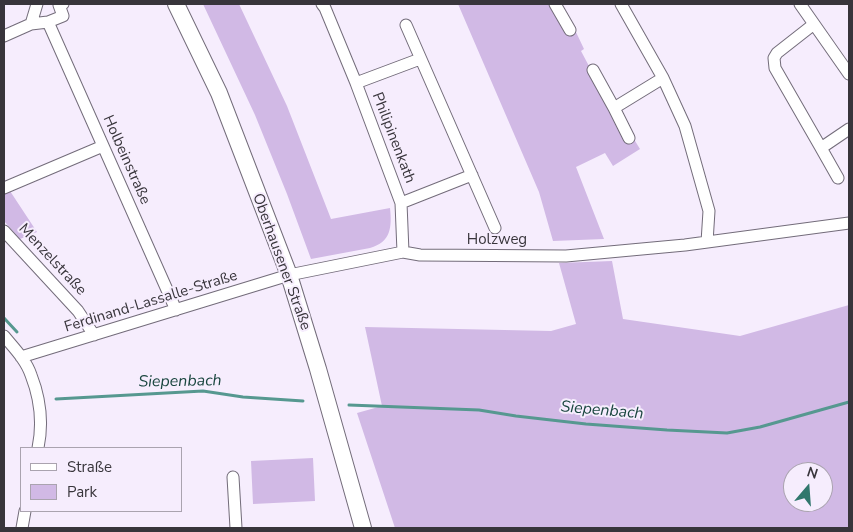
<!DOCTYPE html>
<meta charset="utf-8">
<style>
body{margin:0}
#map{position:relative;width:853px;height:532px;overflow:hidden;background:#f6edfd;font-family:"Nunito Sans",sans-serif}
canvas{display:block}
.frame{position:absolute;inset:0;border:5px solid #38353b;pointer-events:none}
.legend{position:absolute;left:20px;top:447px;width:162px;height:65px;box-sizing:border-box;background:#f6edfd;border:1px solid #aaa3af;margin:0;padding:6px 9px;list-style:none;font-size:15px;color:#38353b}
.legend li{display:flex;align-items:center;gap:10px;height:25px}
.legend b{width:25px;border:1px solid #aaa3af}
.north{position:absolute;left:783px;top:462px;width:50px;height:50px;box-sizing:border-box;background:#f6edfd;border:1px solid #aaa3af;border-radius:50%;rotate:18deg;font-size:14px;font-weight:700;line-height:20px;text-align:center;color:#38353b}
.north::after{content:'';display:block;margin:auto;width:18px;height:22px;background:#31776d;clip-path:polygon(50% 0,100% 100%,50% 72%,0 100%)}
</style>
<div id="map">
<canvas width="853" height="532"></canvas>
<div class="frame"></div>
<ul class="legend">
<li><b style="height:6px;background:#fff"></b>Straße</li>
<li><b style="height:14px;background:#d1b9e5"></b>Park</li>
</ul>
<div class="north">N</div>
</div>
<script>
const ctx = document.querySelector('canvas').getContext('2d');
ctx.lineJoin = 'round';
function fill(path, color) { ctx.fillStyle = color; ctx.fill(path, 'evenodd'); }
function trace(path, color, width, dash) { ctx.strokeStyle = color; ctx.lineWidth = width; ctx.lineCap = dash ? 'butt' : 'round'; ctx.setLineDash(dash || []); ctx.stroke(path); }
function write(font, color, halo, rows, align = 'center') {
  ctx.font = font + ' "Nunito Sans",sans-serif'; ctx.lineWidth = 4; ctx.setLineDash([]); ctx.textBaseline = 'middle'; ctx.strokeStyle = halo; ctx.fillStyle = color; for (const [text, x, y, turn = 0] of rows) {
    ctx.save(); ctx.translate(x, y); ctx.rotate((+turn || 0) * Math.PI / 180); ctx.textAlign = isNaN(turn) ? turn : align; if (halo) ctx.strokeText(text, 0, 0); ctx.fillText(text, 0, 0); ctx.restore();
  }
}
fill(new Path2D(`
 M203,4H239L287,106L331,219L390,208C392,227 391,242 370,248L311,259L287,194L255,115Z
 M458,4H551L575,30L584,49L581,51L590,68L640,149L613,166L605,153L576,167L604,239L553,241L539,192Z
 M10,191L37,232L20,239L4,221V194Z
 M612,261L623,319L740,336L849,305V528H395L357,413L382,406L365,327L551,331L576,324L559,263ZM793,472H823V502H793Z
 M313,458L315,501L253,504L251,461Z`), '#d1b9e5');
trace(new Path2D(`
 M4,318L17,332
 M56,399L203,391L243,397L303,401
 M349,405L479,410L516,416L586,424L667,430L727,433L760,427L849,402`), '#569890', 3);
const street = new Path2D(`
 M322,4L325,8L356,83L401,203L403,252
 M555,4L570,30
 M621,4L663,78L685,126L709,211L707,242
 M800,4L849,74
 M48,22L176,310
 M31,24L37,4
 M814,24L777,53L774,58L775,68L821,148L849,129
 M406,25L495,228
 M4,36L31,24L48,22L63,16L59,5L63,4
 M593,70L614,108L663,78
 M356,83L420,59
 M614,108L629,138
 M821,148L838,178
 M4,188L103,146
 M401,203L472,175
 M4,231L78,311L94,335
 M4,336C14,348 26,360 31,375C40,398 43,424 38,448
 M21,357L289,275L403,252L420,255L566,256L685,245L849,223
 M233,477L236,528
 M22,528L25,511`);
const secondary = new Path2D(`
 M176,4L219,93L289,275L318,369L363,528`);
trace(street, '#736c7a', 13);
trace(secondary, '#736c7a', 18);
trace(street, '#fff', 11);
trace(secondary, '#fff', 16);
write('15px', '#38353b', '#f6edfd', [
 ["Philipinenkath",393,138,69],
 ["Holbeinstraße",126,160,66],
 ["Holzweg",497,240],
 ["Menzelstraße",52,260,47],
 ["Oberhausener Straße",281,262,70],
 ["Ferdinand-Lassalle-Straße",151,302,-17]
]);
write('italic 16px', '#1a463f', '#f6edfd', [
 ["Siepenbach",180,382,-1],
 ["Siepenbach",602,411,5]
]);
</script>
